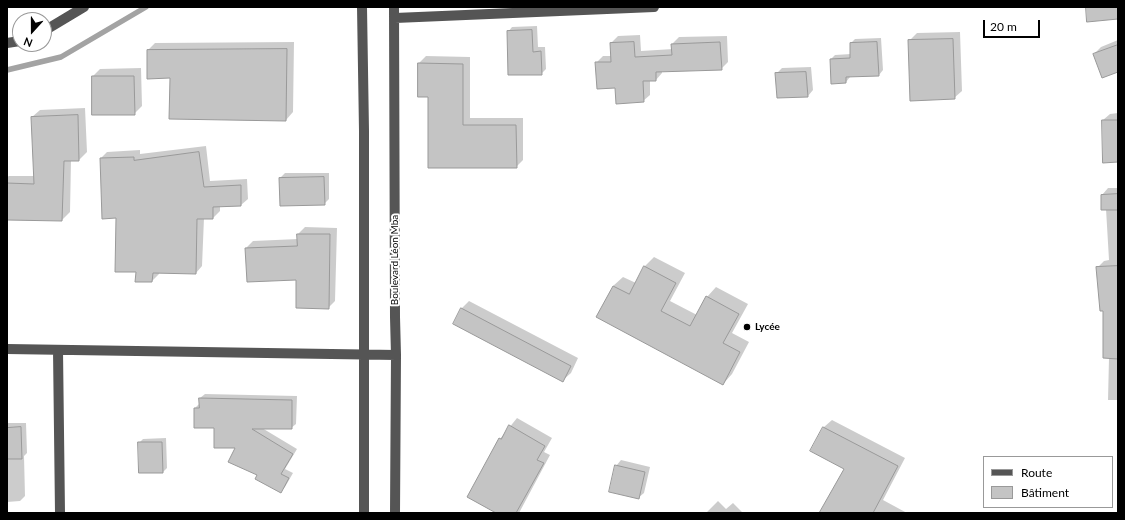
<!DOCTYPE html>
<meta charset="utf-8">
<style>
body{margin:0}
#map{position:relative;width:1125px;height:520px;overflow:hidden;background:#fff;font-family:Lato,sans-serif}
canvas{display:block}
.frame{position:absolute;inset:0;border:8px solid #000;pointer-events:none}
.legend{position:absolute;left:983px;top:456px;width:130px;height:52px;box-sizing:border-box;background:#fff;border:1px solid #999;margin:0;padding:5px 7px;list-style:none;font-size:12px;color:#000}
.legend li{display:flex;align-items:center;gap:8px;height:20px}
.legend b{width:20px;border:1px solid #999}
.north{position:absolute;left:12px;top:12px;width:40px;height:40px;box-sizing:border-box;background:#fff;border:1px solid #999;border-radius:50%;rotate:201deg;font-size:11px;font-weight:700;line-height:16px;text-align:center;color:#000}
.north::after{content:'';display:block;margin:auto;width:14px;height:18px;background:#000;clip-path:polygon(50% 0,100% 100%,50% 72%,0 100%)}
.scale{position:absolute;left:983px;top:20px;width:57px;height:18px;box-sizing:border-box;border:2px solid #000;border-top:0;padding-left:5px;font-size:12px;line-height:14px;white-space:nowrap;color:#000;-webkit-text-stroke:3px #fff;paint-order:stroke}
</style>
<div id="map">
<canvas width="1125" height="520"></canvas>
<div class="frame"></div>
<ul class="legend">
<li><b style="height:5px;background:#555"></b>Route</li>
<li><b style="height:11px;background:#c4c4c4"></b>Bâtiment</li>
</ul>
<div class="north">N</div>
<div class="scale">20 m</div>
</div>
<script>
const ctx = document.querySelector('canvas').getContext('2d');
ctx.lineJoin = 'round';
function fill(path, color) { ctx.fillStyle = color; ctx.fill(path, 'evenodd'); }
function trace(path, color, width, dash) { ctx.strokeStyle = color; ctx.lineWidth = width; ctx.lineCap = dash ? 'butt' : 'round'; ctx.setLineDash(dash || []); ctx.stroke(path); }
function write(font, color, halo, rows, align = 'center') {
  ctx.font = font + ' Lato,sans-serif'; ctx.lineWidth = 4; ctx.setLineDash([]); ctx.textBaseline = 'middle'; ctx.strokeStyle = halo; ctx.fillStyle = color; for (const [text, x, y, turn = 0] of rows) {
    ctx.save(); ctx.translate(x, y); ctx.rotate((+turn || 0) * Math.PI / 180); ctx.textAlign = isNaN(turn) ? turn : align; if (halo) ctx.strokeText(text, 0, 0); ctx.fillText(text, 0, 0); ctx.restore();
  }
}
fill(new Path2D(`
 M537,26L538,47H545L546,69L541,74L508,32L512,27Z
 M960,32L962,91L954,98L909,41L917,33Z
 M640,35L641,51L673,49L672,44L679,37L727,36L728,62L721,69L662,71V73L656,80H650V95L643,101L616,87L596,63L603,56H612L611,43L618,36Z
 M881,38L883,70L879,75L850,76V77L846,82L832,83L831,59L835,55L851,54V43L855,39Z
 M1118,40V71L1094,54L1101,47Z
 M294,42L293,112L286,120L171,77L148,50L155,43Z
 M426,56L470,57V118H523V160L516,167H429V96L419,63Z
 M811,67L813,90L808,96L776,74L782,68Z
 M141,68L142,106L134,114L93,76L100,69Z
 M85,108L87,152L79,160H71L70,212L62,220L7,219V177L9,176H34L32,117L40,110Z
 M1118,113V161L1103,120L1110,114Z
 M206,146L210,181L247,179L248,199L241,205L220,206V211L213,218H204L202,266L196,273L159,272V274L152,281L137,271L117,217L101,158L107,152L140,150V154Z
 M285,173H329V199L324,204L280,178Z
 M1108,188H1118V400H1108L1109,358L1104,310L1098,267L1104,261L1109,260L1106,209L1102,195Z
 M305,227L337,228L335,301L328,308L297,279L248,281L246,248L253,241L298,239V234Z
 M654,257L685,273L670,301L697,315L707,297L716,287L748,304L732,333L749,342L732,374L723,384L613,286L623,277L636,283L644,267Z
 M469,301L578,358L571,373L563,380L454,324L462,308Z
 M205,394L297,396L296,424L291,428H262L297,449L285,469L293,473L285,487L281,491L258,475L236,447L195,408L200,403V398Z
 M517,418L552,438L544,452L550,455L519,513H498L500,439Z
 M832,420L905,458L883,500L907,513H828L845,468L812,451L824,427Z
 M7,423H26L27,453L24,456L25,496L20,501L7,502Z
 M166,438L167,468L163,472L139,443L143,439Z
 M621,460L650,467L644,493L638,498L616,466Z
 M718,501L726,509L733,503L743,513H706Z`), '#0003');
trace(new Path2D(`
 M7,70L61,57L146,7`), '#a3a3a3', 5.5);
const building = new Path2D(`
 M1086,7H1118V19L1087,22Z
 M532,30L533,52L541,51L542,75H508L507,31Z
 M953,39L955,99L910,101L908,40Z
 M634,42L635,57L672,55L671,44L720,42L722,70L656,72V81H643L644,102L616,104L615,88L597,89L595,62H611L610,43Z
 M877,42L879,76L846,77V83L831,84L830,59L850,58V43Z
 M1118,45V72L1102,78L1093,54Z
 M287,49L286,121L169,119L170,78L147,79V50Z
 M418,63L463,64V125H516L517,168H428V97H418Z
 M806,72L808,97L777,98L775,73Z
 M92,76H134L135,115H92Z
 M78,115L79,161H64L62,221L7,220V183L34,184L31,117Z
 M1102,120H1118V162L1103,163Z
 M199,152L204,187L241,185V206L213,207V219H197L196,274L153,273L152,282H135L136,272H115L116,218L102,219L100,158L134,157V160Z
 M324,177L325,205L280,206L279,178Z
 M1118,194V210H1101V195Z
 M297,234H330L329,309L296,308V280L247,282L245,248L297,246Z
 M644,266L676,283L661,311L690,326L706,296L739,314L723,343L740,352L723,385L596,317L613,286L629,294Z
 M1118,266V359L1103,358V311H1100L1096,267Z
 M461,308L571,366L563,382L453,324Z
 M199,398L292,400V429H252L293,454L281,474L289,478L281,493L255,479L257,475L228,462L235,448H214V428H194V408H199Z
 M509,425L545,446L537,460L544,463L516,513H496L467,497L499,438L501,439Z
 M21,427L22,459H7V428Z
 M823,427L898,466L873,513H819L844,469L810,451Z
 M138,442H162L163,473H139Z
 M615,465L645,472L639,499L609,492Z`);
fill(building, '#c4c4c4');
trace(building, '#999', 1);
trace(new Path2D(`
 M362,7L364,131V513
 M394,7L395,317L396,355L395,513
 M395,18L654,7
 M44,31L84,7
 M7,43L20,41
 M7,349L396,355
 M58,350L60,513`), '#555', 10);
for (const [x, y, r, color] of [
 [747,327,4,"#000"]
]) { const dot = new Path2D(); dot.arc(x, y, r, 0, 2 * Math.PI); ctx.fillStyle = color; ctx.fill(dot); trace(dot, '#fff', 1.5); }
write('10px', '#000', '#fff', [
 ["Boulevard Léon Mba",395,260,-90]
]);
write('bold 10px', '#000', '#fff', [
 ["Lycée",755,327]
], 'left');
</script>
